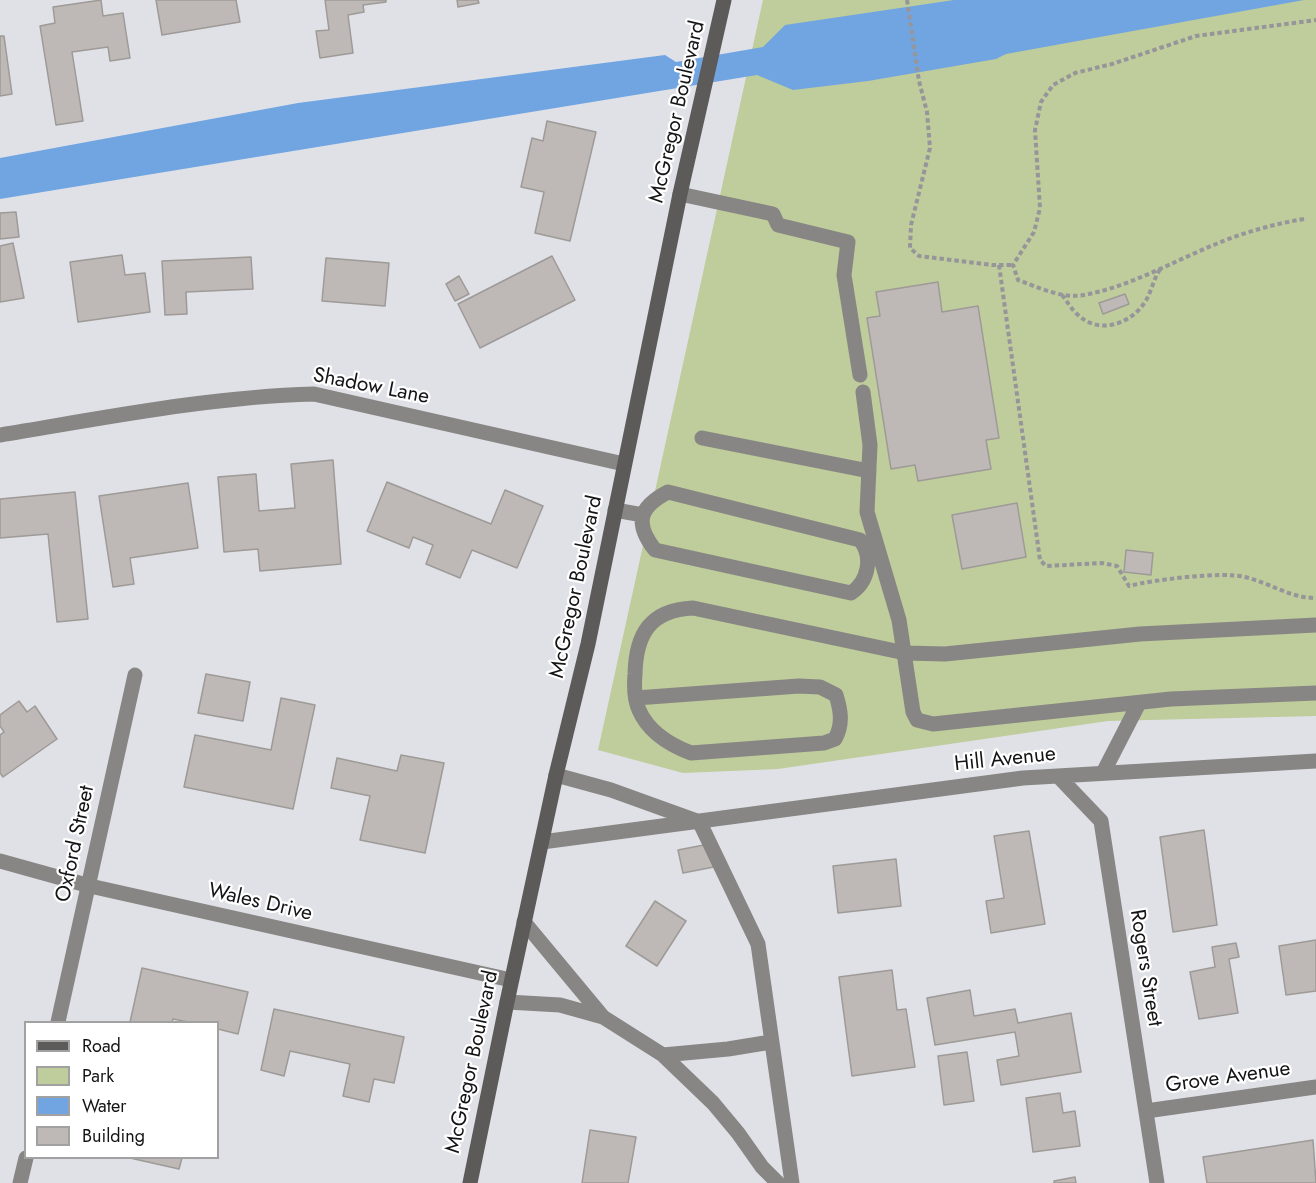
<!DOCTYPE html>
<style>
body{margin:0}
#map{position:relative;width:1316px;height:1183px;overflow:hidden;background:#e0e1e6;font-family:Jost,sans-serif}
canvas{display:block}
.legend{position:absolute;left:24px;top:1021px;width:195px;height:138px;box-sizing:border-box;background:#fff;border:2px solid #a1a1a2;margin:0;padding:8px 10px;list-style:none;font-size:18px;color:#141416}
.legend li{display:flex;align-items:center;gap:12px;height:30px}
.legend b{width:30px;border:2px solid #a1a1a2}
</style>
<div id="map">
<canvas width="1316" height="1183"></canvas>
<ul class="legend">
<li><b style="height:8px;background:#5d5b59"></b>Road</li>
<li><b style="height:16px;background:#bfcc9b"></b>Park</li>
<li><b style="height:16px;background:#70a5e2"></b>Water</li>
<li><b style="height:16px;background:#beb9b6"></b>Building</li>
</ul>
</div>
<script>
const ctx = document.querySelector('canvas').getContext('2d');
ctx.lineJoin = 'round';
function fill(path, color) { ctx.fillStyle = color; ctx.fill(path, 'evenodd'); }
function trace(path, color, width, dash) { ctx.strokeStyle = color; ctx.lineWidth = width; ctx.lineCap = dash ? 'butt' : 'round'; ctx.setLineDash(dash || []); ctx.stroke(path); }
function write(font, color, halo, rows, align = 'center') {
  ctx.font = font + ' Jost,sans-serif'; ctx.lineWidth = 4.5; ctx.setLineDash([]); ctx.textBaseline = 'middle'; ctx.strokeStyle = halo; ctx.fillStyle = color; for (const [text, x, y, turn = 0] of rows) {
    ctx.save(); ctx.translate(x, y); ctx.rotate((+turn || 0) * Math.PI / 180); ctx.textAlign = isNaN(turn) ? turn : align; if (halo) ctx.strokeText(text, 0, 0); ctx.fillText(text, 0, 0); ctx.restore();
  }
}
fill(new Path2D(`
 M763,0H1316V716L1108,721L778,769L683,773L598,750Z`), '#bfcc9b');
fill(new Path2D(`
 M954,0H1304L1006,54L996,59L868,81L793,90L757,75L0,199V158L298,103L665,55L676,62L763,47L785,25Z`), '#70a5e2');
const building = new Path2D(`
 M101,0L103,16L123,13L130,58L110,61L108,47L72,52L83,121L56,125L40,26L55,23L53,7Z
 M156,0H236L240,22L162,35Z
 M325,0H386V2L363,5L364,12L348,15L353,53L320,58L316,31L329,30Z
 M457,0H478L479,3L458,7Z
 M0,36H4L12,94L0,96Z
 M547,121L596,132L570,241L535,233L544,192L521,187L532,138L543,141Z
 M16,212L19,237L0,239V213Z
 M13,243L24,298L0,302V246Z
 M122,255L125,275L145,273L150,312L78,322L70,262Z
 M552,256L575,300L480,348L458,304Z
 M251,257L253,289L186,292L187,314L165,315L162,261Z
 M326,258L389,263L385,306L322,301Z
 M459,276L469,294L455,301L446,284Z
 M938,282L942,312L978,306L999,438L986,440L991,469L918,481L915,465L891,469L867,318L880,316L876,292Z
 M1125,294L1129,304L1103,314L1099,303Z
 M333,460L341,564L260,571L258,549L224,552L218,477L256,474L259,511L295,508L291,464Z
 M387,482L491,524L505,490L543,506L517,568L472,550L460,578L426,564L433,545L413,537L409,548L367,531Z
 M188,483L198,548L130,558L134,584L113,587L99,496Z
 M75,492L88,619L57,622L48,534L0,538V499Z
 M1017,503L1026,557L962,569L952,515Z
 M1126,550L1153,553L1151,575L1124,572Z
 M206,674L250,682L243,721L198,713Z
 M281,698L315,705L293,809L184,787L195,735L271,750Z
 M19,701L27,712L35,706L57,739L3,777L0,773V735L4,732L0,726V715Z
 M401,755L444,763L425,853L360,840L370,796L331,788L337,758L397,771Z
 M1204,830L1217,925L1173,932L1160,837Z
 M1029,831L1045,924L991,933L986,901L1004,898L994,836Z
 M709,844L714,867L683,873L678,850Z
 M896,859L901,906L838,913L833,866Z
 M655,901L686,921L657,966L626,946Z
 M1316,940V991L1286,995L1279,946Z
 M1236,943L1239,957L1229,959L1238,1013L1199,1019L1190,972L1215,967L1212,947Z
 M142,968L248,992L238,1034L218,1029V1022H188L173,1019L172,1022H130Z
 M892,970L897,1010L906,1009L915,1067L852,1076L839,977Z
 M970,990L974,1016L1015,1009L1018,1023L1071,1013L1081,1072L1001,1085L997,1060L1019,1056L1015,1032L935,1045L927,998Z
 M274,1009L404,1037L394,1083L374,1079L369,1102L343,1096L350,1064L290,1051L284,1076L261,1070Z
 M967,1052L974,1101L944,1105L938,1056Z
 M1060,1093L1063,1113L1075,1111L1080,1146L1033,1152L1026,1098Z
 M590,1130L636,1137L628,1183H582Z
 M1313,1140L1316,1183H1207L1203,1157Z
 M130,1158H182L179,1169Z
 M1075,1177L1076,1183H1054V1181Z`);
fill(building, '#beb9b6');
trace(building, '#9e9a97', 1.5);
trace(new Path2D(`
 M907,0L919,81L927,112L930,148L911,225L910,248L919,256L992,265H1013
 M1304,219C1274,224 1245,232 1216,244C1174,261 1129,287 1084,295C1061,299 1038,287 1018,280L1013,265L1034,232L1040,208L1035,130L1041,102L1053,85L1075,73L1112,64L1196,36L1316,20
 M999,265L1040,560L1046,566L1102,563L1117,566L1129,586C1152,580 1222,571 1245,577C1270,583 1290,598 1316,598
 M1062,295C1067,301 1071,309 1077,314C1098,335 1130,325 1145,302C1152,291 1153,279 1161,268`), '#96969a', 4, [4.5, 3]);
trace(new Path2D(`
 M680,194L773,214L778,225L848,242L844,275L860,375
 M863,392L870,445L867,512L899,620L913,712L917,720L933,724L1171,699L1316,693
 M702,438L869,471
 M668,492L860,540C873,556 869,581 851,593L655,550C634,523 639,507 668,492Z
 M615,510L643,515
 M636,698L799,686L820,687L836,695C841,711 843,724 835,739L824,743L691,753C670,745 648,731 639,710C634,699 634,686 635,674C636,634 650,610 693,608L905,653L945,654L1140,634L1316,625
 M1104,771L1139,703`), '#878684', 15);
trace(new Path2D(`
 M0,435C104,418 208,397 314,394L624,464
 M556,775L611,790L697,821
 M1058,776L1101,821L1157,1183
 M700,823L758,944L792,1183
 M542,842L1023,778L1316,761
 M0,861L90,886L511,980
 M524,922L603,1017
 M507,1002L560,1005L603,1017L663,1055L713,1103L738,1133L762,1167L778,1183
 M58,1022L135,675
 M663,1055L728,1049L771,1042
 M1146,1111L1316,1087
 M20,1183L26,1158`), '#878684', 15);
trace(new Path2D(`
 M470,1183L507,1002L556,775L588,644L680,194L724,0`), '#5d5b59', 15);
write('21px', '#141416', '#fff', [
 ["McGregor Boulevard",678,112,-77],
 ["Shadow Lane",371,387,11],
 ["McGregor Boulevard",577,587,-78],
 ["Hill Avenue",1005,760,-6],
 ["Oxford Street",76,844,-78],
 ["Wales Drive",260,903,13],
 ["Rogers Street",1145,968,81],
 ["McGregor Boulevard",473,1062,-78],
 ["Grove Avenue",1228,1078,-8]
]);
</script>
